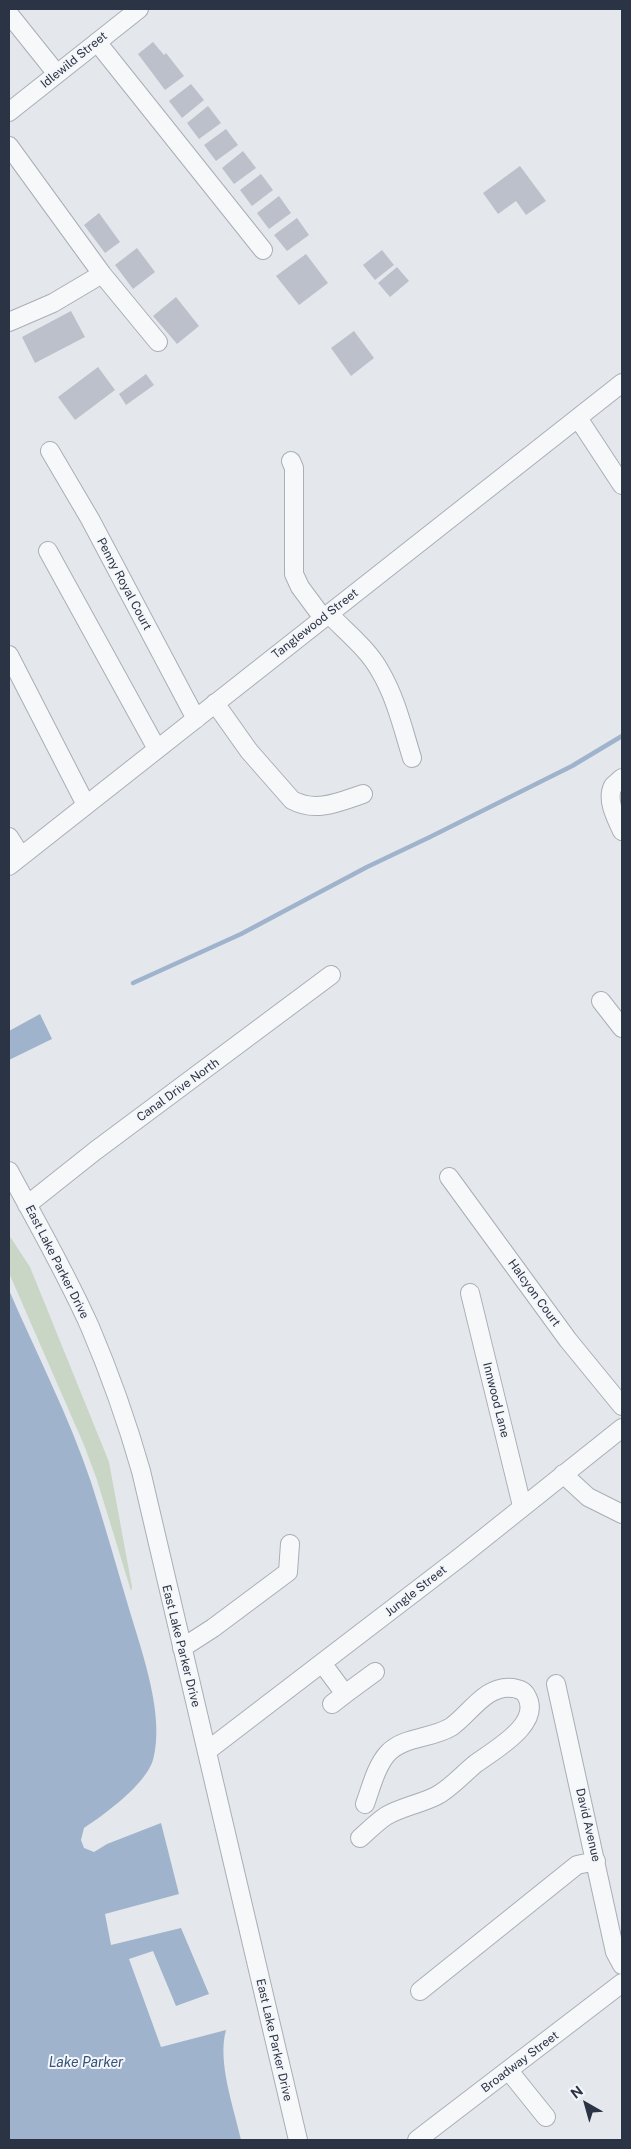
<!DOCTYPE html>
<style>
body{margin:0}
#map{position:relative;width:631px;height:2149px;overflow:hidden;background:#e4e7ec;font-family:"Public Sans",sans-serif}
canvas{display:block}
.frame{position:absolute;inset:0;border:10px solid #2b3445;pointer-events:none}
.north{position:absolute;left:561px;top:2079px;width:50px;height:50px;-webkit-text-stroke:4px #f4f6f9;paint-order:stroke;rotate:322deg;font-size:14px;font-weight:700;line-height:20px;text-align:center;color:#2b3445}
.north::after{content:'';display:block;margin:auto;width:18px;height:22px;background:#2b3445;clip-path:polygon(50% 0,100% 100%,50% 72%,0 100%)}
</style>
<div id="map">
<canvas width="631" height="2149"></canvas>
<div class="frame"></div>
<div class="north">N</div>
</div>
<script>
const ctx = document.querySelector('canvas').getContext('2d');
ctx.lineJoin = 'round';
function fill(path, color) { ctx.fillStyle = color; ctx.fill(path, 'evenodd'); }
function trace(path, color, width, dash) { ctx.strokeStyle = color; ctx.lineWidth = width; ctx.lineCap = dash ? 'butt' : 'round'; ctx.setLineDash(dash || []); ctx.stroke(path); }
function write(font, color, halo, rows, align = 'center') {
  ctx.font = font + ' "Public Sans",sans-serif'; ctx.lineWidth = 4; ctx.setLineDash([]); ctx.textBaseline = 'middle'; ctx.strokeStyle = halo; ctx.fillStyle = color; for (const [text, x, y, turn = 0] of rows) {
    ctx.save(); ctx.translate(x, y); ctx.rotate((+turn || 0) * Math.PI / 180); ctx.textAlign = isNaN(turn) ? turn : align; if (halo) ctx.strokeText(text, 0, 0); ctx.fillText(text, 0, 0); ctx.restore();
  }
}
fill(new Path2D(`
 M9,1235L30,1267L109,1462L132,1587L131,1591L97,1480L84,1445L9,1273Z`), '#c9d6c5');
fill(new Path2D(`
 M40,1014L52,1039L9,1060V1031Z
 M9,1290C36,1353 69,1416 91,1482C105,1525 117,1569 130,1612C143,1655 165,1717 153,1760C146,1784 104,1815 84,1828L81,1840L84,1848L94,1852L107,1844L161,1823L179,1894L105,1914L111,1945L181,1928L209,1994L176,2006L153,1951L129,1959L161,2047L226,2030C217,2062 234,2108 241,2140H9Z`), '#9fb4cc');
trace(new Path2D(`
 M133,983L241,934L367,867L430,837L572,766L622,736`), '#9fb4cc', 4.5);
fill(new Path2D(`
 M153,42L164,55L166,53L184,76L165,90L138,54Z
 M191,84L204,100L182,118L169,101Z
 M208,106L221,123L199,139L187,123Z
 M226,129L238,145L216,161L204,145Z
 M243,151L256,168L234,184L222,168Z
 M520,166L546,201L526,215L516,201L498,214L483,193Z
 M261,174L273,190L252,206L240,190Z
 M279,196L291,213L269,229L257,213Z
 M99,213L120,242L105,253L84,225Z
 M297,218L309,235L287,251L274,235Z
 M137,248L155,272L133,289L115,265Z
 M382,250L394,265L375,280L363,265Z
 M306,254L328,283L299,305L276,276Z
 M397,267L409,281L390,297L378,283Z
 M176,297L199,326L177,344L153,316Z
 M71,311L85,337L35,363L22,337Z
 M354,331L374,358L351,376L331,348Z
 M98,367L115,390L75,420L58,397Z
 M146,374L154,385L126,405L119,394Z`), '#bbc0ca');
const minor = new Path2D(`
 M9,14L57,74
 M97,42L263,250
 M9,112L139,9
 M9,146L102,274
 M9,322L53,303L102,274L158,342
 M578,418L622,485
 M50,451L90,519L196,719
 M291,461L294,468V574L300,587L323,618
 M48,551L157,749
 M329,614C346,632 368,649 380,671C396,698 403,729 412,758
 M9,655L86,805
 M215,703L249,751L292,800C316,813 339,802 363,794
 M622,778L613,786C606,800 616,818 622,831
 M9,837L21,856
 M9,866L622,383
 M601,1001L622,1028
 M9,1171C37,1223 66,1273 90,1327C110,1374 127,1422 141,1471L298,2140
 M449,1177L568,1340L622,1406
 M27,1205L95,1151L331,975
 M470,1293L522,1506
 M563,1474L588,1497L622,1514
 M182,1648L213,1628L288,1572L290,1544
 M322,1663L345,1694L375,1672
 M556,1684L615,1952L622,1965
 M332,1704L345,1694
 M207,1751L459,1558L622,1428
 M360,1838C369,1830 377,1822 386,1816C401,1807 420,1804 436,1796C450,1789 462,1775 474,1765C492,1751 544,1724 526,1695C523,1690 518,1689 513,1688C486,1684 470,1714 451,1727C431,1739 405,1736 388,1753C376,1766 371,1788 365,1804
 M420,1991L577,1865L596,1861
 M509,2071L546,2117
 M417,2140L622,1983`);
trace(minor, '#a9aeb7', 20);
trace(minor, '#f7f8fa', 18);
write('12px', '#2b3445', '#f4f6f9', [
 ["Idlewild Street",74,60,-39],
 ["Penny Royal Court",124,584,62],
 ["Tanglewood Street",315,624,-38],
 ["Canal Drive North",178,1090,-36],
 ["East Lake Parker Drive",57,1262,63],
 ["Halcyon Court",534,1293,54],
 ["Innwood Lane",496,1400,76],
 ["Jungle Street",416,1591,-38],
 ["East Lake Parker Drive",181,1646,76],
 ["David Avenue",588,1825,77],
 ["East Lake Parker Drive",274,2040,77],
 ["Broadway Street",520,2062,-37]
]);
write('italic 14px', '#34527a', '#f4f6f9', [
 ["Lake Parker",86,2063]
]);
</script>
